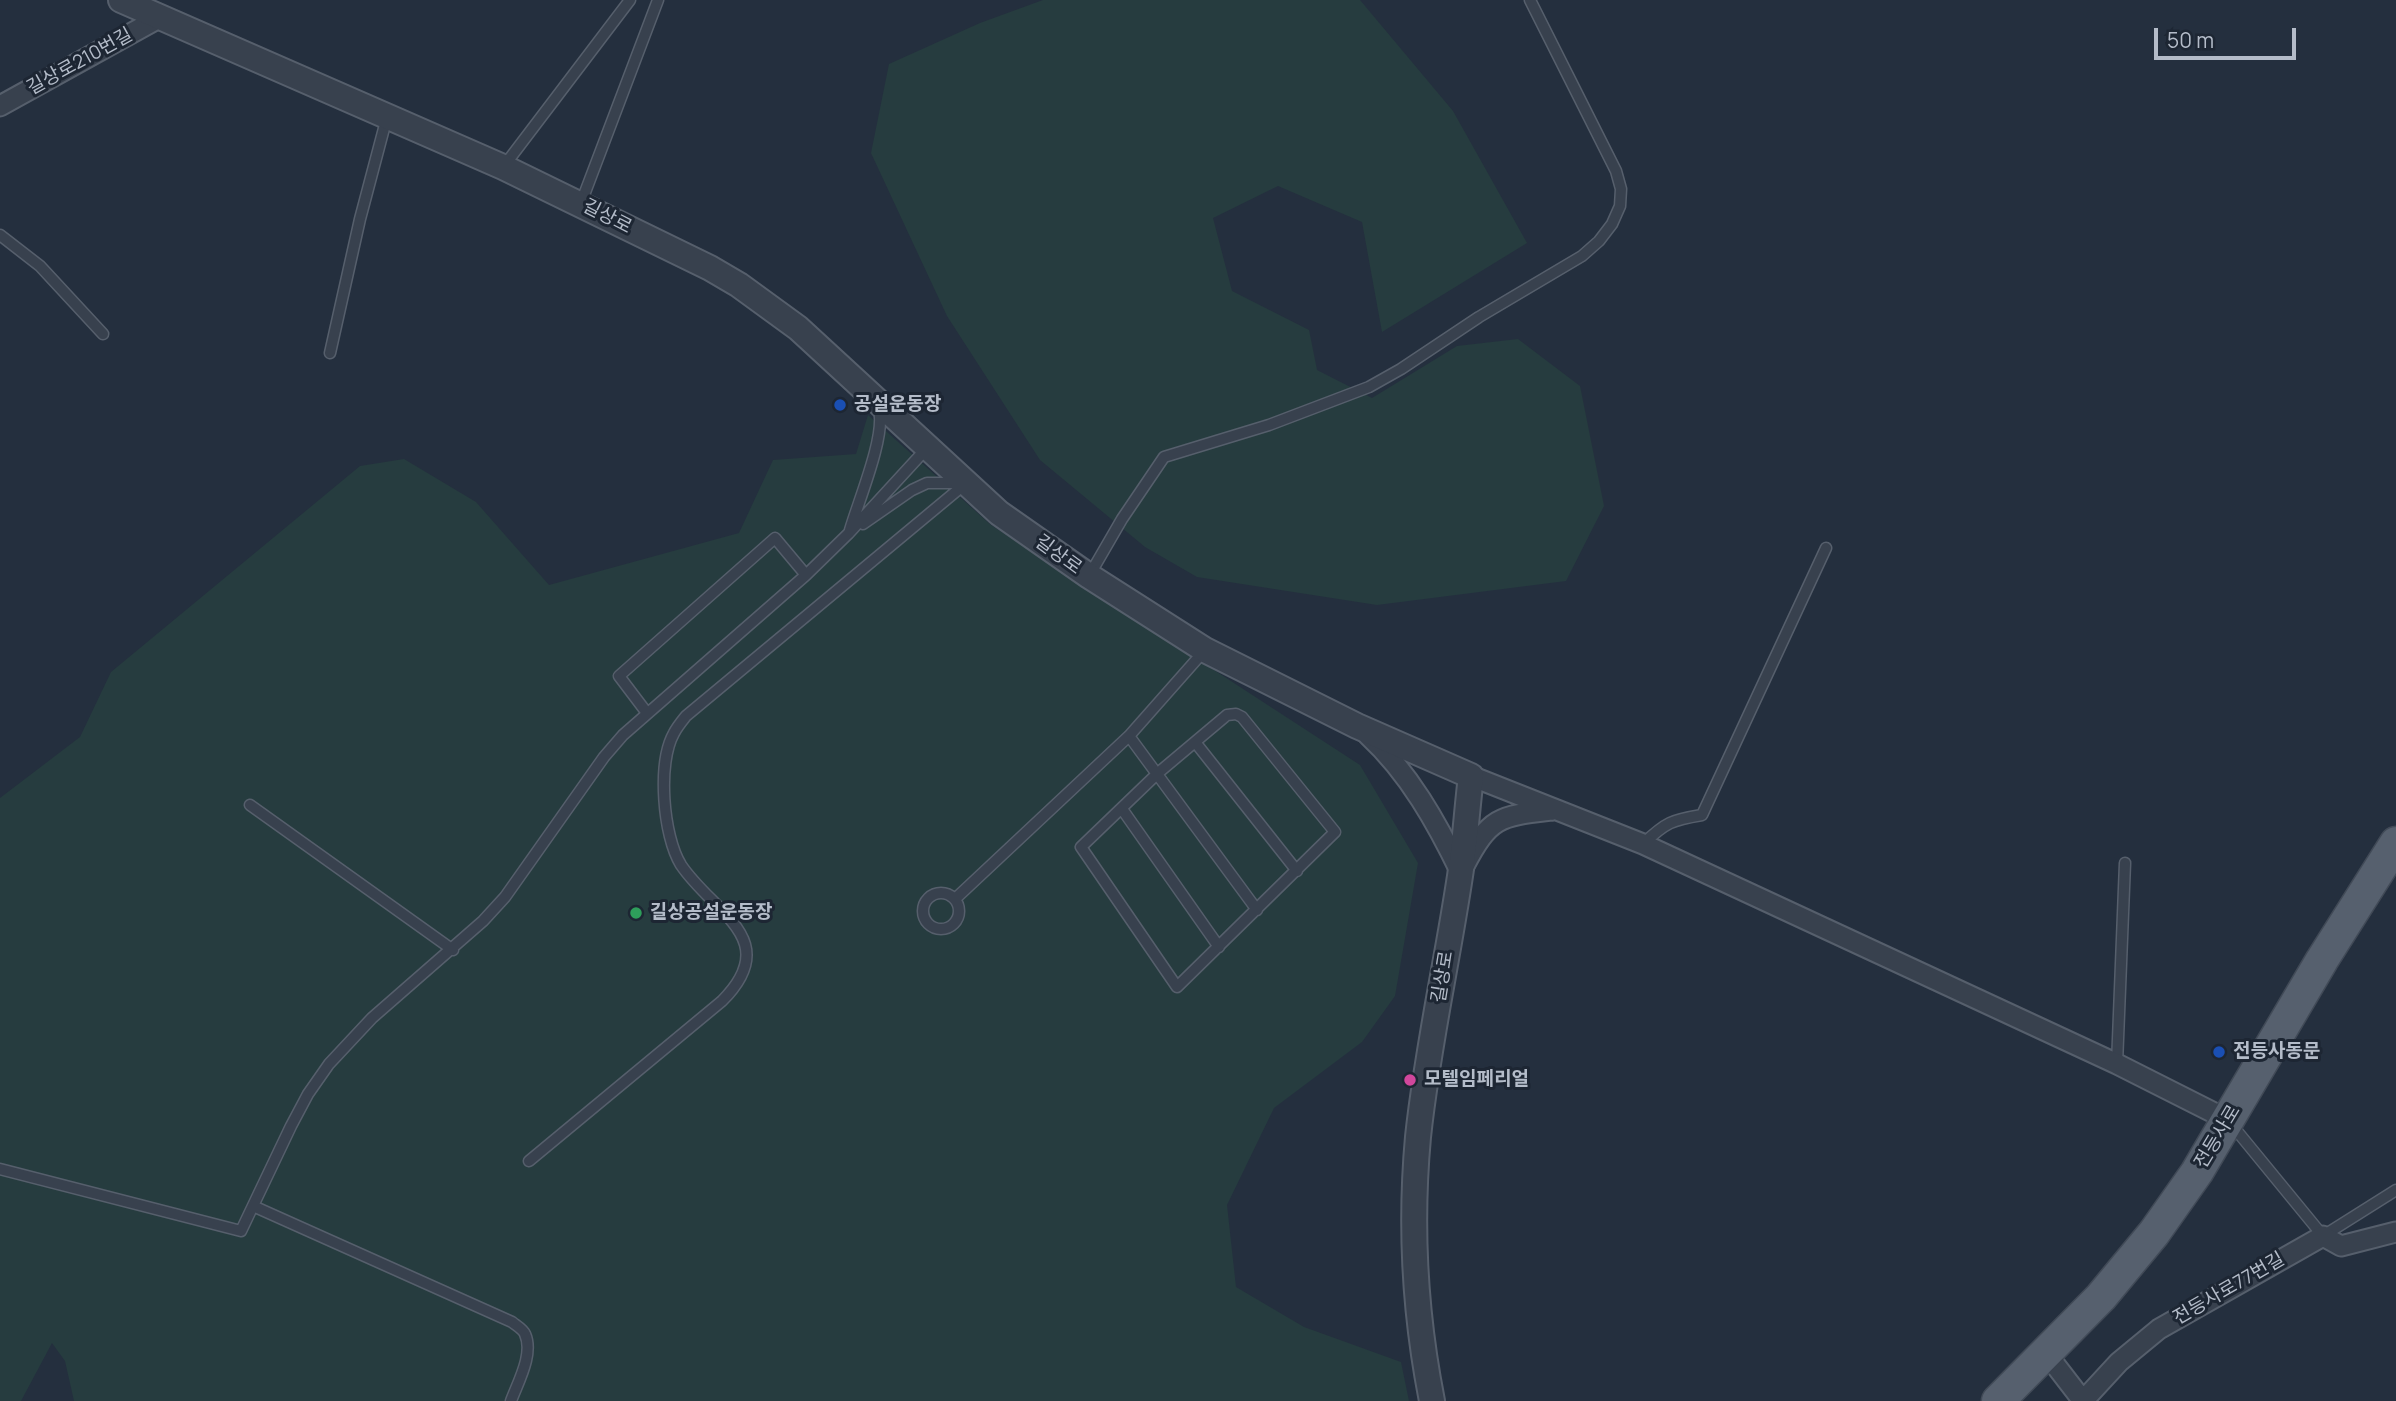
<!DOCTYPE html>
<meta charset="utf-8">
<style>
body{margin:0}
#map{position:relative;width:2396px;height:1401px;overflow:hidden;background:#242f3e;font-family:Manrope,sans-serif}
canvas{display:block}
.scale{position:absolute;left:2154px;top:28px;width:142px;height:32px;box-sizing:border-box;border:4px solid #b4bcc9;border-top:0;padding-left:9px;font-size:21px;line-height:24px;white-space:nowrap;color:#b4bcc9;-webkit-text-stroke:5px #1d2633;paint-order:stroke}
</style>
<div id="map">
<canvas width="2396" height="1401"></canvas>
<div class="scale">50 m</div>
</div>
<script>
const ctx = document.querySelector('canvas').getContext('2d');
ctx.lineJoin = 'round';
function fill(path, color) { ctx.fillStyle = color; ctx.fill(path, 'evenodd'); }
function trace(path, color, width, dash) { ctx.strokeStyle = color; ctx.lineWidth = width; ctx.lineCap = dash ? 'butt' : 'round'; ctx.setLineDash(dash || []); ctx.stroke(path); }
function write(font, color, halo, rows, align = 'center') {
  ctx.font = font + ' Manrope,"Noto Sans KR",sans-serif'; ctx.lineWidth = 6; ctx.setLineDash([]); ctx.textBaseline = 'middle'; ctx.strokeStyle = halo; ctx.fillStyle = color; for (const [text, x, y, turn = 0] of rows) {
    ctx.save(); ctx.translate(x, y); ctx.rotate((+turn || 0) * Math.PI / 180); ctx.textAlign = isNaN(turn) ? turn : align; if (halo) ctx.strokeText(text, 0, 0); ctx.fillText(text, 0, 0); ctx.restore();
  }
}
fill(new Path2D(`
 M1043,0H1360L1453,111L1527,243L1382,332L1362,222L1278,186L1213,218L1232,291L1309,330L1317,370L1372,398L1457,346L1518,339L1580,386L1604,506L1566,581L1377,605L1197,577L1145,547L1040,460L947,316L871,153L889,64L980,23Z
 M868,415L991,525L1360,765L1418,863L1395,996L1362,1042L1274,1108L1227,1205L1236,1287L1304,1327L1401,1362L1409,1401H74L65,1361L52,1343L21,1401H0V798L80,737L111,672L360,466L404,459L476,502L549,585L739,533L773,460L856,454Z`), '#263c3f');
const service = new Path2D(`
 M504,166L630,0
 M581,203L658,0
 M0,235L40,266L103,334
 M330,353L360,219L387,117
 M863,524L912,490L927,483H962
 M850,530C858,502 886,436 879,410
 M1089,576L1122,519L1164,457L1269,425L1369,387L1401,369L1479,317L1582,256L1599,241L1612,224L1620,206L1621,189L1616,171L1530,0
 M647,713L619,676L775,538L806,575
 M1236,714L1242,717L1335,832L1177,987L1081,847L1158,773L1227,715Z
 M1129,736L1257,910
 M1195,742L1297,871
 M250,805L453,950
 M1122,809L1219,947
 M1643,844C1666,822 1672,820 1702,815L1826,548
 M923 911a18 18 0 1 1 36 0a18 18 0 1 1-36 0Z
 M955,899L1129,736L1205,650
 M2117,1064L2125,863
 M2232,1125L2323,1236L2396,1190
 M529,1161L722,1001C784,939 713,913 681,865C663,836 657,763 674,733C677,727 682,721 686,716L965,484
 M0,1169L241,1231L291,1126L308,1094L329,1064L372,1018L483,921L505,897L604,757L623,735L806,575L848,534L927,448
 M253,1206L512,1322C517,1326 523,1329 525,1334C534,1354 518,1382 511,1401`);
const minor = new Path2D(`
 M0,106L159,18
 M1368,735C1409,773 1437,823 1461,873
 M1471,776L1643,844L2117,1064L2228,1120
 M1464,866C1490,816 1500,816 1553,810
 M2046,1353L2083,1401
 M2083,1401L2119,1362L2159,1329L2323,1236L2341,1246L2396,1232`);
const tertiary = new Path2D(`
 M121,0L503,167L710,268L739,285L798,328L999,513L1089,576L1205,650L1357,726L1471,776C1467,809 1465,843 1460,876C1447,963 1427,1050 1418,1137C1410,1225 1415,1315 1432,1401`);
const primary = new Path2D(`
 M1998,1401L2101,1297L2154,1233L2197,1172L2322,960L2396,843`);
trace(service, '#565f6c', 13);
trace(minor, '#565f6c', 23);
trace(tertiary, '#565f6c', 28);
trace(primary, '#414a57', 35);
trace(service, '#38414e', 10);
trace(minor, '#38414e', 19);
trace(tertiary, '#38414e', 24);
trace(primary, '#56606e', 32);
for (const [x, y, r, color] of [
 [840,405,7,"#1a4fb4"],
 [636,913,7,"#2e9e5b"],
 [2219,1052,7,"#1a4fb4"],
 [1410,1080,7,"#d1479c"]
]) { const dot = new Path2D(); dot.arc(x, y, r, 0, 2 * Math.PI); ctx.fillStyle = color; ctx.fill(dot); trace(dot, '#1d2633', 2.5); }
write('19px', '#b4bcc9', '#1d2633', [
 ["길상로210번길",80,62,-29],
 ["길상로",607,217,27],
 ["길상로",1058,555,36],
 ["길상로",1443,977,-81],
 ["전등사로",2218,1137,-59],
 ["전등사로77번길",2229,1289,-30]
]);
write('bold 19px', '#b4bcc9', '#1d2633', [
 ["공설운동장",854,405],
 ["길상공설운동장",650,913],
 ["전등사동문",2233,1052],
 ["모텔임페리얼",1424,1080]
], 'left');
</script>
